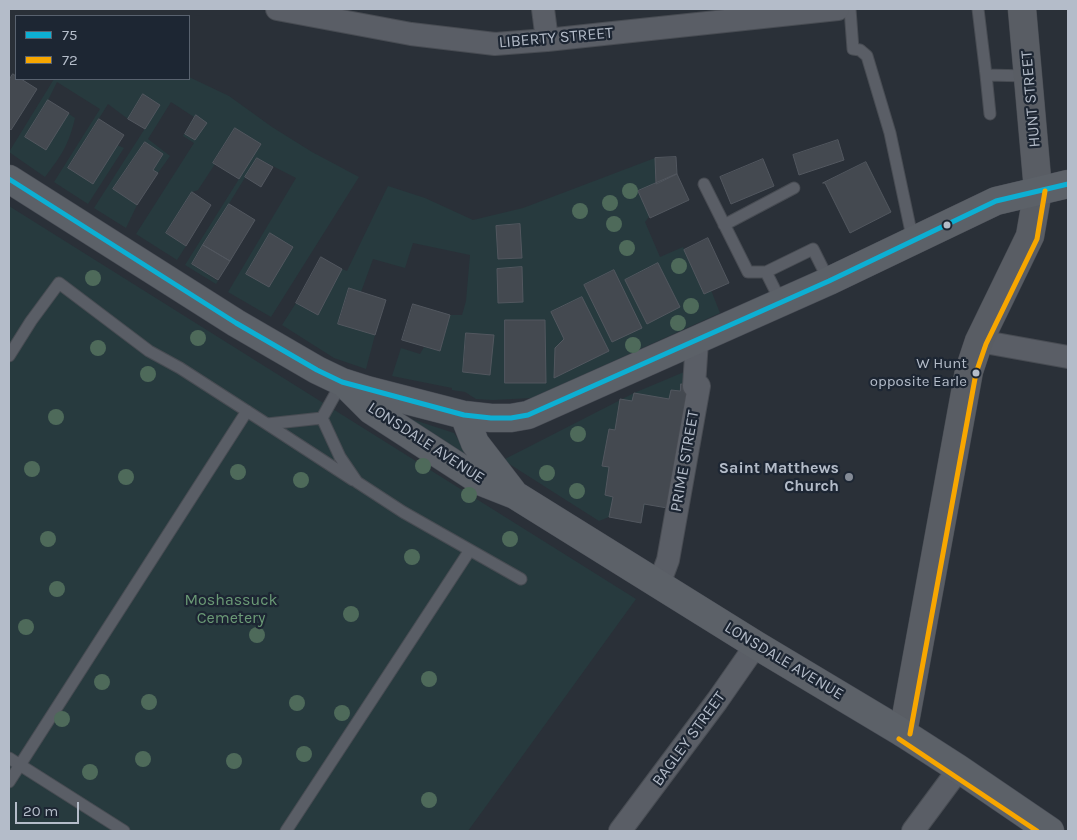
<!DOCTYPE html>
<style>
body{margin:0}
#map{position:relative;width:1077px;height:840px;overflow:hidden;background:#2a3038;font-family:Karla,sans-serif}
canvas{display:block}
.frame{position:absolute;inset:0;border:10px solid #b4bcc9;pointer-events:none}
.legend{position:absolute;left:15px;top:15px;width:175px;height:65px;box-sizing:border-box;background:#1d2633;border:1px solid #59626f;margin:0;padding:6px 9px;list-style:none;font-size:15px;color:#b4bcc9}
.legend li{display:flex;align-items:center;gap:10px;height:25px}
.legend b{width:25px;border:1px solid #59626f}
.scale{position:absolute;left:15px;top:802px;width:64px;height:22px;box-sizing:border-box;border:2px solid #b4bcc9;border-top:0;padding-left:6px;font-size:15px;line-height:18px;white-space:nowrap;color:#b4bcc9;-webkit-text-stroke:4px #1d2633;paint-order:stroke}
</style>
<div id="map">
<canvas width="1077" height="840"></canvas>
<div class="frame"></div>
<ul class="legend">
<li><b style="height:6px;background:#0dafd3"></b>75</li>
<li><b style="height:6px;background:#f7a600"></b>72</li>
</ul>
<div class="scale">20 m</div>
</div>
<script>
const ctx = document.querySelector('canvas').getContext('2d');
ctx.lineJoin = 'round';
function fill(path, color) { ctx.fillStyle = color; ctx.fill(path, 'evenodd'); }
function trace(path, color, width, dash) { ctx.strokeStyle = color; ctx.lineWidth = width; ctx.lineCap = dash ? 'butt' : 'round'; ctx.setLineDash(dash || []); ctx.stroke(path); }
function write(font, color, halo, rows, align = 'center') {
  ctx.font = font + ' Karla,sans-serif'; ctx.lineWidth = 4.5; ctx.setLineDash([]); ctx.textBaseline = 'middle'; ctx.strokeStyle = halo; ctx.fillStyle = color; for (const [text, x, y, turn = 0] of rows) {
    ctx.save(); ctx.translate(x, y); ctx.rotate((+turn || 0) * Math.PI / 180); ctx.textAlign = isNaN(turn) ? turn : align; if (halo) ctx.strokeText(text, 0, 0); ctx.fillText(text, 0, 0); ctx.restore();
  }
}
fill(new Path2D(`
 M189,77L229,96L272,127L312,152L359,177L271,317L228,292L296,178L257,158L192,264L218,281L216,284L185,265L261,144L235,128L213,162L215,164L198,190L192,192L166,233L186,246L177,260L136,234L194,143L183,136L194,117L171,102L148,139L170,156L158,173L153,170L163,154L145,142L113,189L137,205L126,228L94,208L160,105L143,95L128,119L108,104L68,168L117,145L124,148L88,204L54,182L100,109L57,82L48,100L75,118C69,144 62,155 45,177L9,152L54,79H189Z
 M655,158C655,175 658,210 645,222L660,257L683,247L704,294L711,290L720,313L532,398L493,400L476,399L465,392L452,390V388L392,376L401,348L420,354L424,347L440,351L450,315H462L466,301L470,255L413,243L405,268L373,259L361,292L349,289L338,323L375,335L366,369L334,358L282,325L296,303L318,315L342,269L347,271L388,186L425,198L473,220L523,208Z
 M9,206L636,599L468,831H9Z
 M696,367L673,509L645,504L641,523L609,517L599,521L503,460L634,393Z
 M402,416L454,433L479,471Z`), '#273a3e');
const building = new Path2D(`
 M13,74L16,76V79H21L37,89L11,130L9,128V80Z
 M143,94L160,105L145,129L128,119Z
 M48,100L69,113L46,150L25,137Z
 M196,115L207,123L195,140L185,134Z
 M99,119L124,135L93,184L68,168Z
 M235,128L261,144L239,179L213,163Z
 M838,140L844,160L799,175L793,155Z
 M145,142L163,154L153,170L158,173L137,205L113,189Z
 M676,157L677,174L656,184L655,158Z
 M257,158L273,167L261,187L245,177Z
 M763,159L774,186L731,204L720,177Z
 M866,162L891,212L850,233L825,183H823Z
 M677,174L689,200L650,218L638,191Z
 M192,192L211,205L186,246L166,233Z
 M229,204L255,220L230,261L203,245Z
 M520,224L522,258L498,259L496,226Z
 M270,233L293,247L269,287L246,274Z
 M708,238L729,283L704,294L684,250Z
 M203,245L230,261L218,280L192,264Z
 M321,257L342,269L318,315L296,303Z
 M658,263L680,307L647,324L625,280Z
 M522,267L523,302L498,303L497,269Z
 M614,270L642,328L612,342L584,285Z
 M349,288L386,300L375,335L338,324Z
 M582,297L609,351L554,378L555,348L564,339L551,312Z
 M413,304L450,315L440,351L402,340Z
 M505,320H545L546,383H505Z
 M466,333L494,335L490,375L463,372Z
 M681,384L694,386L673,509L644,504L641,523L609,517L613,497L605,495L609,467L602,466L609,429L615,430L620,399L632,401L634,393L669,399L671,390L680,391Z`);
fill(building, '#444950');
trace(building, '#52575f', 1);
const service = new Path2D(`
 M850,9L853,49L860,50L867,56L890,133L913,241
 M978,9L986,75L1029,76
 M986,75L990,114
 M704,184L748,272H766L781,302
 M724,225L794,188
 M766,272L813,249L829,281
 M9,356L31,321L59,283L149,351L180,368L267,424
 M342,382L322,418L340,457L357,482L403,512L521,579
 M322,418L267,424L353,480
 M9,758L124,831
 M9,782L247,411
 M286,831L470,550`);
const minor = new Path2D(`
 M277,9L411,34L495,44L547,40L838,9
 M543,9L547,40
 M979,341L1068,357
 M659,584L668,560L699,386H694L697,341
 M620,831L717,701L756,645
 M913,831L959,769`);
const secondary = new Path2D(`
 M903,733L969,371L979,341L1030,236L1038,190L1022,9`);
const primary = new Path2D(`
 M9,179L236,323L317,370L342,382L367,390L464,415L491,418H511L528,415L829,281L996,201L1068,184
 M347,386L371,410L482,482L515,495L756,645L903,733L959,769L1050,831
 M464,415L475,443L515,495`);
trace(service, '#484c53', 13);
trace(minor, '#484c53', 24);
trace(secondary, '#484c53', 29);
trace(primary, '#484c55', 29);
trace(service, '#5a5e66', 11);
trace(minor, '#5a5e66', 22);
trace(secondary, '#595d64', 28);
trace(primary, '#5c6168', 28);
trace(new Path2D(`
 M9,179L236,323L317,370L342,382L464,415L491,418H511L528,415L829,281L996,201L1068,184`), '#0dafd3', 5);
trace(new Path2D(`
 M910,734L976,373L986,344L1037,239L1045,191
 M899,739L1037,831`), '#f7a600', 5);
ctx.fillStyle = '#4e6a5a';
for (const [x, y] of [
 [630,191],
 [610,203],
 [580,211],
 [614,224],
 [627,248],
 [679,266],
 [93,278],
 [691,306],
 [678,323],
 [198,338],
 [633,345],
 [98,348],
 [148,374],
 [56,417],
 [578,434],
 [423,466],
 [32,469],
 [238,472],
 [547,473],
 [126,477],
 [301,480],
 [577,491],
 [469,495],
 [48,539],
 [510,539],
 [412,557],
 [57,589],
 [351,614],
 [26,627],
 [257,635],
 [429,679],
 [102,682],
 [149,702],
 [297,703],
 [342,713],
 [62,719],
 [304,754],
 [143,759],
 [234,761],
 [90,772],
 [429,800]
]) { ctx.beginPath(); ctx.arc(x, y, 8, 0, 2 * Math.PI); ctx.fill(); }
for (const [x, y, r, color] of [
 [947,225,4.5,"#b4bcc9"],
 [976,373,4.5,"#b4bcc9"],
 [849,477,5,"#848b96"]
]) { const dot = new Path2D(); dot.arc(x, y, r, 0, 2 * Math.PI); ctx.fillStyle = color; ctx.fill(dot); trace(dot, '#1d2633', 2); }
write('15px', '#b4bcc9', '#1d2633', [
 ["W Hunt",967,364],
 ["opposite Earle",967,382]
], 'right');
write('16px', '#b4bcc9', '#1d2633', [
 ["LIBERTY STREET",556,38,-5],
 ["HUNT STREET",1031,99,-95],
 ["LONSDALE AVENUE",426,443,33],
 ["PRIME STREET",685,461,-80],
 ["LONSDALE AVENUE",784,661,31],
 ["BAGLEY STREET",689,739,-54]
]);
write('bold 16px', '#b4bcc9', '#1d2633', [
 ["Saint Matthews",839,468],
 ["Church",839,486]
], 'right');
write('16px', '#6b9a76', '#1d2633', [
 ["Moshassuck",231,600],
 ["Cemetery",231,618]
]);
</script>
